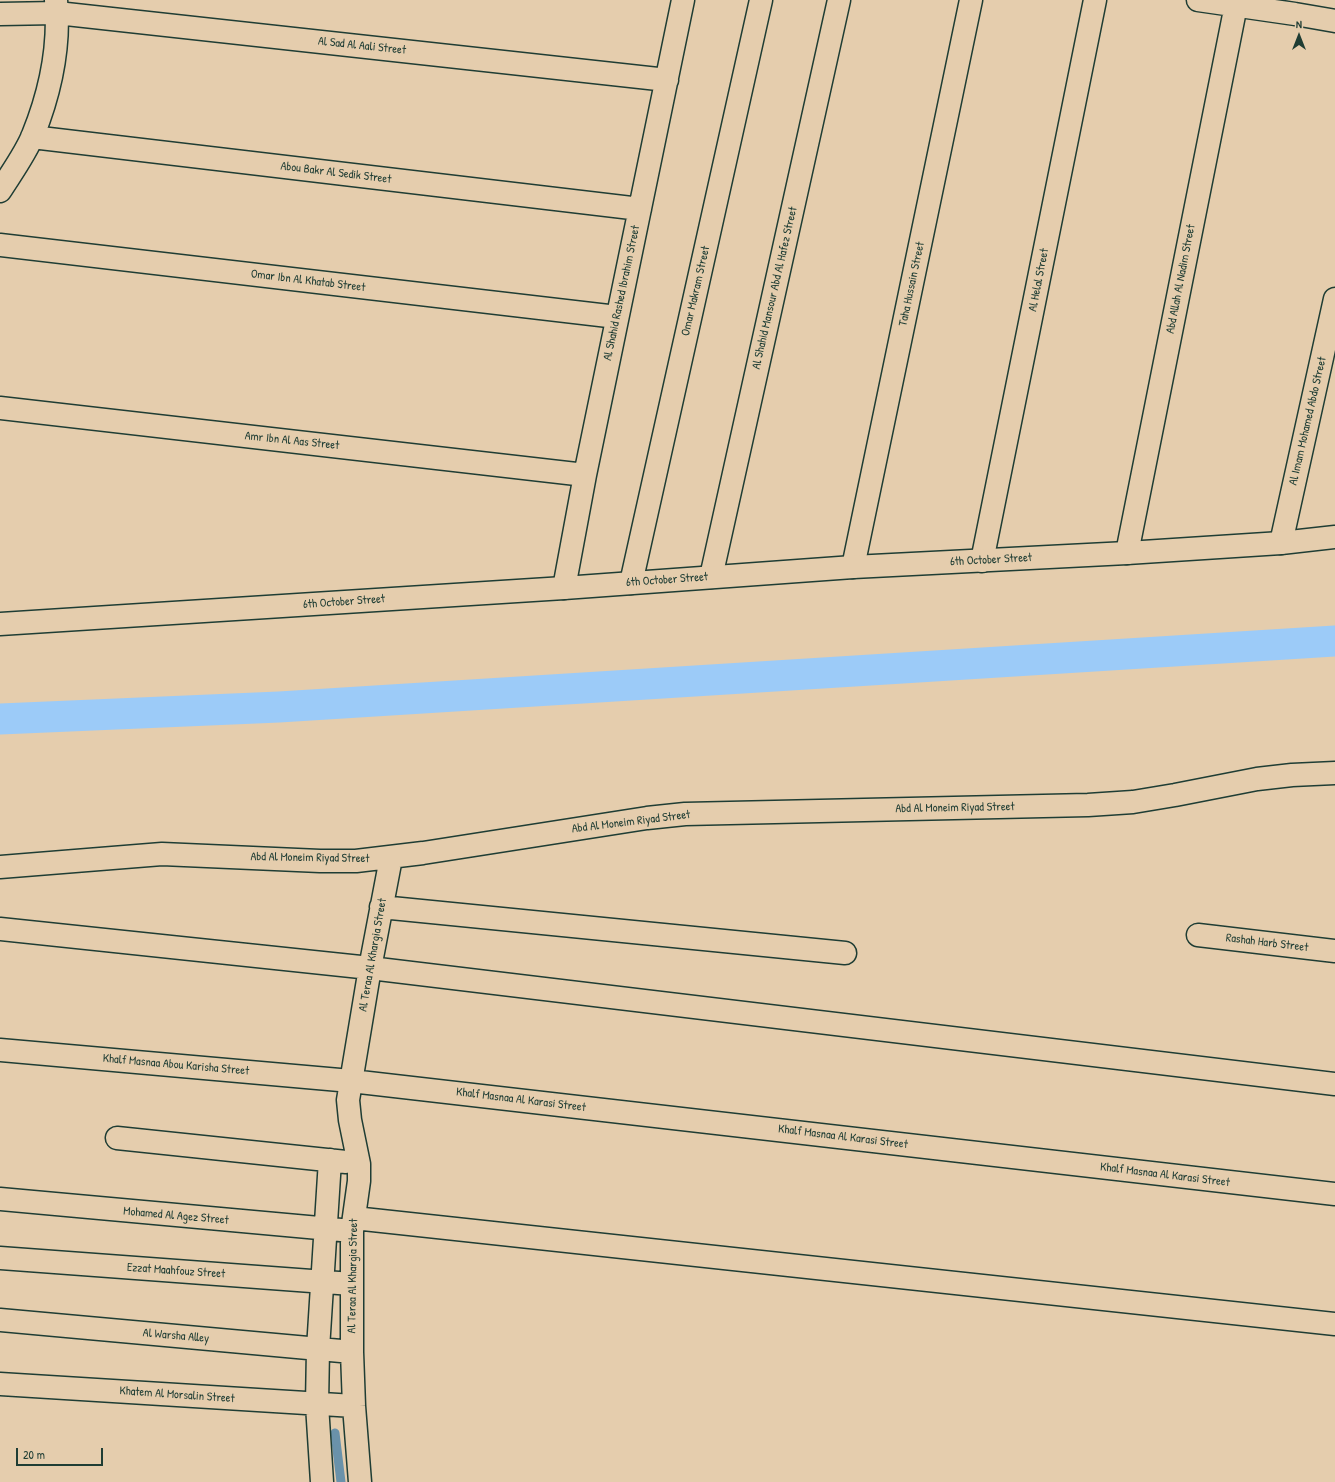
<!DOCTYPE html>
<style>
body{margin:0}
#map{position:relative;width:1335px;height:1482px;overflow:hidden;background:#e5cdad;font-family:"Patrick Hand",sans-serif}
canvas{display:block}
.north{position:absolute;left:1279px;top:16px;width:40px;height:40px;-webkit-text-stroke:3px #e5cdad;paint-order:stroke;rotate:0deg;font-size:11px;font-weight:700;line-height:16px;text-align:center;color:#1f3d34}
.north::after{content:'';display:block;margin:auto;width:14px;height:18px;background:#1f3d34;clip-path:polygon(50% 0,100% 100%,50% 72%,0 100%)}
.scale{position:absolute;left:16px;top:1448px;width:87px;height:18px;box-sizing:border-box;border:2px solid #1f3d34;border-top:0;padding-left:5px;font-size:12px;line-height:14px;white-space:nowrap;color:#1f3d34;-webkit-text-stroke:3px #e5cdad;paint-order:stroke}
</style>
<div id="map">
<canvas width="1335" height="1482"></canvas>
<div class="north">N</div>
<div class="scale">20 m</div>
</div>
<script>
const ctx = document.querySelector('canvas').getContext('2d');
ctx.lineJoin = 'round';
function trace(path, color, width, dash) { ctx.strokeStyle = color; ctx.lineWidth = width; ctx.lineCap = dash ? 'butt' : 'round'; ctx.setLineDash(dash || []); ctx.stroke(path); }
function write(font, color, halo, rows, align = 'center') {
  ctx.font = font + ' "Patrick Hand",sans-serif'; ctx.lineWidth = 3.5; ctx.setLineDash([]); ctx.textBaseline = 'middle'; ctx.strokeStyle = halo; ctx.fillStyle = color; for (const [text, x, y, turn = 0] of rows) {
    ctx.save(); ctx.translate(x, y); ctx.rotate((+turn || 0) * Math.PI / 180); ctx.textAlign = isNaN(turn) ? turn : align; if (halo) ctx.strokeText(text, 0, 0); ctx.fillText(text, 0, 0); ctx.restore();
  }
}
trace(new Path2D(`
 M335,1433L341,1482`), '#6a92aa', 9);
trace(new Path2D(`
 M0,719L279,707L1335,641`), '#9ccbf8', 31);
const street = new Path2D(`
 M1198,0L1295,14L1335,21
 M0,14L57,13L667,80
 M32,137L640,209
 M0,191C10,175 26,153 33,135C50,93 60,46 56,0
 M0,245L617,317
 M0,408L585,475
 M1281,543L1335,299
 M1127,553L1236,5
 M982,561L1095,0
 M853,567L971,0
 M711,577L839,0
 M631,583L761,0
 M564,588L585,475L683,0
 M0,867L162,854L320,861H356L423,853L647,818L685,814L1088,805L1133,802L1175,795L1257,779L1292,775L1335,773
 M381,907L845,953
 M0,929L370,968L1335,1084
 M1198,935L1335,951
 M0,1050L351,1081L1335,1194
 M117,1138L346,1162
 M0,1199L352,1231
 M354,1218L1335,1324
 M0,1258L352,1284
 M0,1320L352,1352
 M0,1384L354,1406
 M322,1482L317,1405L318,1349L330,1160
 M360,1482L354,1406L352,1352V1231L359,1181V1164L350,1120L348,1100L370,968L391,858`);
const secondary = new Path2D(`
 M0,624L564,588L853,567L1127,553L1281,543L1335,537`);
trace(street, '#1f3d34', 25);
trace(secondary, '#1f3d34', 25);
trace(street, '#e5cdad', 22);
trace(secondary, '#e5cdad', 22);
write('12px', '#1f3d34', '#e5cdad', [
 ["Al Sad Al Aali Street",362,46,6],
 ["Abou Bakr Al Sedik Street",336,173,7],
 ["Abd Allah Al Nadim Street",1181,279,-79],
 ["Al Helal Street",1039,280,-79],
 ["Omar Ibn Al Khatab Street",308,281,7],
 ["Taha Hussain Street",912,284,-78],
 ["Al Shahid Mansour Abd Al Hafez Street",775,288,-77],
 ["Omar Makram Street",696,291,-77],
 ["Al Shahid Rashed Ibrahim Street",622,293,-78],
 ["Al Imam Mohamed Abdo Street",1308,421,-77],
 ["Amr Ibn Al Aas Street",292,441,6],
 ["6th October Street",991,560,-3],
 ["6th October Street",667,580,-4],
 ["6th October Street",344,602,-4],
 ["Abd Al Moneim Riyad Street",955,808,-1],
 ["Abd Al Moneim Riyad Street",631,822,-7],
 ["Abd Al Moneim Riyad Street",310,858,1],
 ["Rashah Harb Street",1267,943,7],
 ["Al Teraa Al Khargia Street",373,955,-80],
 ["Khalf Masnaa Abou Karisha Street",176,1065,5],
 ["Khalf Masnaa Al Karasi Street",521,1100,7],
 ["Khalf Masnaa Al Karasi Street",843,1137,7],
 ["Khalf Masnaa Al Karasi Street",1165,1175,7],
 ["Mohamed Al Agez Street",176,1216,5],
 ["Ezzat Maahfouz Street",176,1271,4],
 ["Al Teraa Al Khargia Street",353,1276,-89],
 ["Al Warsha Alley",176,1336,5],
 ["Khatem Al Morsalin Street",177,1395,4]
]);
</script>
